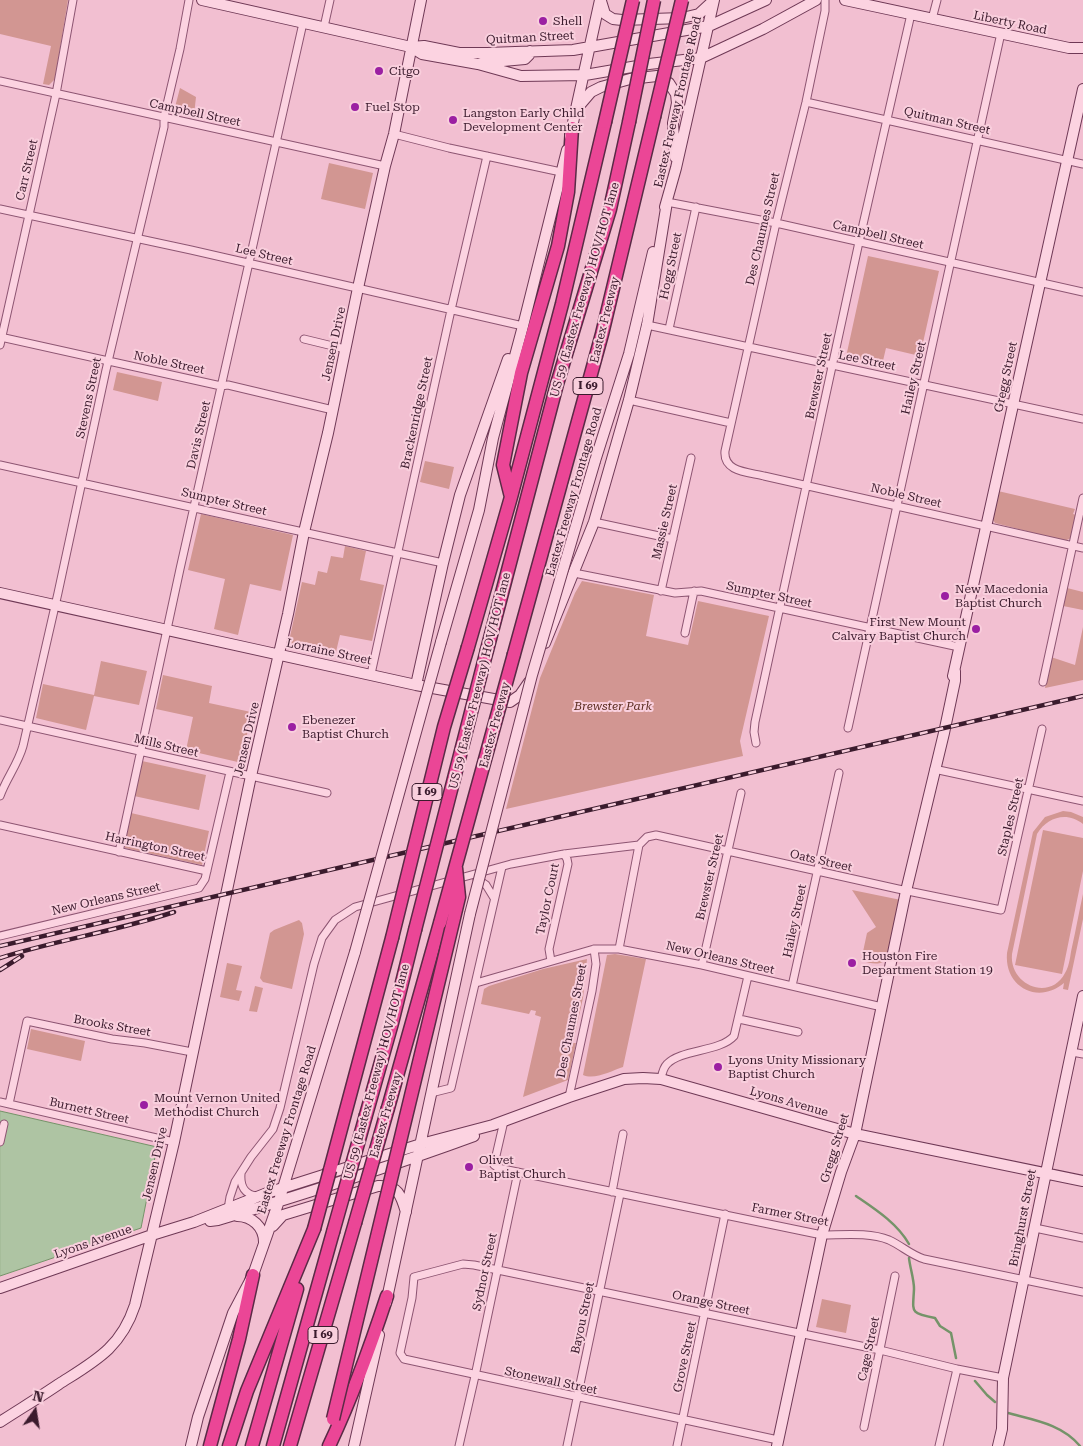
<!DOCTYPE html>
<style>
body{margin:0}
#map{position:relative;width:1083px;height:1446px;overflow:hidden;background:#f2bfd1;font-family:"Roboto Serif",serif}
canvas{display:block}
.north{position:absolute;left:10px;top:1386px;width:50px;height:50px;-webkit-text-stroke:4px #f9cfdd;paint-order:stroke;rotate:13deg;font-size:14px;font-weight:700;line-height:20px;text-align:center;color:#3b1b2d}
.north::after{content:'';display:block;margin:auto;width:18px;height:22px;background:#3b1b2d;clip-path:polygon(50% 0,100% 100%,50% 72%,0 100%)}
</style>
<div id="map">
<canvas width="1083" height="1446"></canvas>
<div class="north">N</div>
</div>
<script>
const ctx = document.querySelector('canvas').getContext('2d');
ctx.lineJoin = 'round';
function fill(path, color) { ctx.fillStyle = color; ctx.fill(path, 'evenodd'); }
function trace(path, color, width, dash) { ctx.strokeStyle = color; ctx.lineWidth = width; ctx.lineCap = dash ? 'butt' : 'round'; ctx.setLineDash(dash || []); ctx.stroke(path); }
function write(font, color, halo, rows, align = 'center') {
  ctx.font = font + ' "Roboto Serif",serif'; ctx.lineWidth = 4; ctx.setLineDash([]); ctx.textBaseline = 'middle'; ctx.strokeStyle = halo; ctx.fillStyle = color; for (const [text, x, y, turn = 0] of rows) {
    ctx.save(); ctx.translate(x, y); ctx.rotate((+turn || 0) * Math.PI / 180); ctx.textAlign = isNaN(turn) ? turn : align; if (halo) ctx.strokeText(text, 0, 0); ctx.fillText(text, 0, 0); ctx.restore();
  }
}
fill(new Path2D(`
 M0,0H68L55,79L49,85L43,84L51,46L0,34Z
 M180,88L196,97L194,115L174,111Z
 M329,163L373,173L365,209L321,199Z
 M868,256L939,271L920,356L886,348L882,365L846,357Z
 M117,372L162,382L158,401L113,390Z
 M425,461L454,467L449,489L420,482Z
 M998,491L1075,509L1073,514L1076,515L1071,538L1065,541L995,523L992,518Z
 M201,514L293,535L281,591L250,584L238,635L214,629L225,579L188,570Z
 M345,546L366,551L360,580L384,585L372,641L340,635L335,656L293,646L289,644V641L302,582L315,585L318,571L327,573L331,556L343,558Z
 M582,581L654,595L646,636L688,645L698,601L769,616L740,741L743,756L506,809L540,678L575,593Z
 M1067,588L1083,592V610L1063,606Z
 M1083,627V680L1045,688L1051,657L1075,665Z
 M101,661L147,671L139,705L94,696L86,730L36,718L43,684L94,695Z
 M163,675L212,686L209,703L251,712L242,763L186,750L193,717L156,709Z
 M142,761L206,775L199,810L134,796Z
 M1063,811L1071,812L1083,817V824C1067,811 1047,817 1037,834L1012,954C1009,985 1050,1002 1065,973C1070,965 1070,955 1072,947C1076,929 1079,912 1083,894V919L1068,990L1063,989L1064,983C1038,1005 1004,987 1007,953L1033,832L1045,817Z
 M131,813L209,831L202,865L125,848L124,845Z
 M1043,830L1083,838V871L1062,974L1015,965Z
 M852,890L901,900L888,957C881,967 872,963 861,961L867,933L876,927Z
 M299,920L302,923L304,934L292,989L263,982L260,978L270,933L274,930Z
 M615,954L646,959L623,1067C611,1071 595,1080 583,1075L607,955Z
 M587,959L583,998L573,1043H576L568,1080L523,1097L541,1017L535,1015L536,1011L531,1010L529,1014L481,1004L484,989L489,986L543,969Z
 M227,963L242,966L236,990L242,991L239,1001L220,997Z
 M255,986L263,988L257,1012L249,1011Z
 M31,1029L85,1041L81,1061L27,1049Z
 M822,1299L851,1305L846,1333L816,1327Z`), '#d29692');
const water = new Path2D(`
 M0,1111L157,1147L141,1228L0,1276Z`);
fill(water, '#aec4a3');
trace(water, '#759369', 1);
trace(new Path2D(`
 M856,1196C875,1209 897,1223 909,1244
 M909,1258C910,1268 914,1279 914,1289C913,1312 909,1313 935,1318L940,1326L951,1333L956,1358
 M975,1381L987,1395L995,1402
 M1008,1413C1034,1420 1062,1424 1080,1446`), '#759369', 2.5);
const street = new Path2D(`
 M825,0V11L806,102L776,223L725,451C723,472 748,472 764,476L1083,548
 M932,19L937,0
 M324,27L330,0
 M0,81L385,166
 M806,102L1083,164
 M394,134L449,148L561,172
 M667,202L776,223L1083,292
 M0,209L191,250L523,326
 M647,325L1083,419
 M669,329L696,207
 M0,337L221,386L228,385L333,410
 M304,339L345,349
 M0,345L56,94L73,0
 M629,400L731,423
 M0,465L443,563
 M594,522L673,539
 M574,573L675,593L701,591L959,647
 M661,591L691,458
 M685,633L694,591
 M371,674L451,310L487,156
 M1043,682L1083,498
 M0,720L327,793
 M848,728L1001,33
 M756,743L754,732L755,722L859,242L911,14
 M934,769L1083,801
 M0,796C6,779 18,764 23,746L58,593L106,370L164,127V117L180,49L189,0
 M0,825L207,871
 M639,845L647,837L656,835L898,889L1001,910L1042,729
 M119,852L180,569L303,23
 M477,879L486,885L494,898
 M0,936L199,888L205,879L230,772
 M619,949L639,845
 M551,961L549,949L568,864L567,859L564,854
 M702,965L741,793
 M476,983L594,949H619L702,965L882,1007
 M792,986L839,773
 M739,1019L798,1032
 M1072,1052L1083,1054
 M661,1079C662,1074 663,1068 667,1064C681,1049 720,1052 734,1036L748,976
 M431,1093L451,1088L502,867
 M569,1097L592,991L596,964L594,949
 M0,1102L174,1142
 M9,1104L27,1021L112,1039L145,1043L192,1052
 M504,1121L495,1160L494,1165L498,1168L822,1235C843,1235 869,1232 889,1240C902,1246 911,1255 924,1259L1083,1292
 M0,1142L4,1124
 M241,1174C240,1186 245,1195 257,1196
 M612,1192L623,1134
 M228,1209L230,1197L235,1182L251,1157L273,1129L280,1108L314,964L322,938L335,920L355,907L511,864L564,854L639,845
 M1035,1228L1083,1238
 M864,1427L895,1276
 M778,1440L404,1359L400,1353L412,1298L414,1277L463,1264L474,1265L880,1350L957,1369L1003,1378
 M459,1446L475,1376L518,1172
 M567,1446L620,1194
 M677,1446L725,1214
 M939,1446L957,1369`);
const secondary = new Path2D(`
 M202,0L411,47L424,46L459,53H487L573,50L709,26L766,0
 M845,0L1069,48H1083
 M601,1L605,14L613,19L622,20L682,18L699,14L714,0
 M411,47L422,54L478,64L521,76L585,75L649,64L701,58L763,29L816,0
 M481,63L525,59L529,55L530,51
 M579,106L591,92L601,87L630,79L657,76L669,83L676,94L677,103L673,123L675,157
 M570,136L600,0
 M665,207L676,168L714,0
 M595,461L629,354L653,252
 M0,593L416,685L510,702L520,695L529,682
 M441,642L479,510L493,438L523,326L567,150
 M545,643L594,522L629,400L647,325L667,202
 M953,676L1083,89
 M416,685L443,563L460,495L508,359
 M237,1216C252,1216 264,1227 264,1242
 M210,1221L218,1220C304,1194 390,1167 474,1136
 M273,1226L283,1215L378,1186C398,1185 401,1195 406,1212
 M0,1288L152,1235L194,1222L267,1193L421,1144L493,1125L569,1097L624,1079L643,1078L661,1079L855,1134L1083,1181
 M386,1303L470,914
 M0,1422C20,1409 40,1397 59,1384C95,1361 121,1348 135,1305L174,1142L251,776L288,614L304,532L328,433L358,288L385,166L394,134L421,0
 M191,1446L198,1417L233,1313L253,1275L279,1201L355,952
 M354,1446L379,1335
 M777,1446L822,1235L841,1172L855,1134L906,891L944,733L955,681V671
 M998,1446L1002,1429L1003,1378L1083,996`);
const highway = new Path2D(`
 M511,497L503,465L521,373L558,246L568,192L572,128
 M468,647L511,497L562,304L605,122
 M487,650L557,384L610,209L629,122
 M514,654L602,334L654,117
 M388,1108L440,923
 M366,1115L392,1023L415,930
 M330,1170L392,938
 M210,1446L239,1339L253,1275
 M229,1446L247,1391L314,1229
 M252,1446L297,1289
 M273,1446L333,1232
 M290,1446L355,1223
 M329,1446C352,1397 370,1348 387,1296`);
trace(street, '#8d5572', 9);
trace(secondary, '#6f3956', 12);
trace(highway, '#5a2a46', 15);
trace(street, '#fcd3e1', 7);
trace(secondary, '#fcd3e1', 10);
trace(highway, '#eb4696', 12);
const rail = new Path2D(`
 M0,946L1083,696
 M0,958C57,940 117,931 174,912
 M0,970L22,956`);
trace(rail, '#3b1b2d', 4.5);
trace(rail, '#f9cfdd', 2.5, [8]);
const secondaryBridge = new Path2D(`
 M470,914L532,675L595,461
 M355,952L441,642`);
const highwayBridge = new Path2D(`
 M654,117L682,0
 M605,122L633,0
 M629,122L654,0
 M440,923L514,654
 M415,930L487,650
 M392,938L444,727L468,647
 M355,1223L388,1108
 M314,1229L330,1170
 M333,1232L366,1115
 M333,1419L459,897L456,868`);
trace(secondaryBridge, '#6f3956', 12, []);
trace(highwayBridge, '#5a2a46', 15, []);
trace(secondaryBridge, '#fcd3e1', 10);
trace(highwayBridge, '#eb4696', 12);
for (const [x, y, r, color] of [
 [543,21,5,"#9b1fa2"],
 [379,71,5,"#9b1fa2"],
 [355,107,5,"#9b1fa2"],
 [453,120,5,"#9b1fa2"],
 [945,596,5,"#9b1fa2"],
 [976,629,5,"#9b1fa2"],
 [292,727,5,"#9b1fa2"],
 [852,963,5,"#9b1fa2"],
 [718,1067,5,"#9b1fa2"],
 [144,1105,5,"#9b1fa2"],
 [469,1167,5,"#9b1fa2"]
]) { const dot = new Path2D(); dot.arc(x, y, r, 0, 2 * Math.PI); ctx.fillStyle = color; ctx.fill(dot); trace(dot, '#f9cfdd', 2); }
for (const [x, y, w] of [
 [588,386,30],
 [427,792,30],
 [323,1335,30]
]) { const box = new Path2D(); box.roundRect(x - w / 2, y - 8.5, w, 17, 4); ctx.fillStyle = '#f9cfdd'; ctx.fill(box); trace(box, '#3b1b2d', 1); }
write('bold 11px', '#3b1b2d', null, [
 ["I 69",588,386],
 ["I 69",427,792],
 ["I 69",323,1335]
]);
write('12px', '#3b1b2d', '#f9cfdd', [
 ["Shell",553,21],
 ["Citgo",389,71],
 ["Fuel Stop",365,107],
 ["Langston Early Child",463,113],
 ["Development Center",463,127],
 ["New Macedonia",955,589],
 ["Baptist Church",955,603],
 ["First New Mount",966,622,"right"],
 ["Calvary Baptist Church",966,636,"right"],
 ["Ebenezer",302,720],
 ["Baptist Church",302,734],
 ["Houston Fire",862,956],
 ["Department Station 19",862,970],
 ["Lyons Unity Missionary",728,1060],
 ["Baptist Church",728,1074],
 ["Mount Vernon United",154,1098],
 ["Methodist Church",154,1112],
 ["Olivet",479,1160],
 ["Baptist Church",479,1174]
], 'left');
write('12px', '#3b1b2d', '#f9cfdd', [
 ["Liberty Road",1010,23,12],
 ["Quitman Street",530,38,-3],
 ["Eastex Freeway Frontage Road",678,102,-77],
 ["Campbell Street",195,113,12],
 ["Quitman Street",947,121,13],
 ["Carr Street",27,170,-77],
 ["Des Chaumes Street",763,229,-77],
 ["Campbell Street",878,235,13],
 ["Lee Street",264,255,13],
 ["Hogg Street",671,266,-78],
 ["US 59 (Eastex Freeway) HOV/HOT lane",585,290,-74],
 ["Eastex Freeway",605,320,-76],
 ["Jensen Drive",334,344,-78],
 ["Lee Street",867,361,12],
 ["Noble Street",169,363,12],
 ["Brewster Street",819,376,-78],
 ["Gregg Street",1006,377,-78],
 ["Hailey Street",914,378,-77],
 ["Stevens Street",89,398,-78],
 ["Brackenridge Street",417,413,-78],
 ["Davis Street",199,435,-77],
 ["Eastex Freeway Frontage Road",574,492,-74],
 ["Noble Street",906,496,13],
 ["Sumpter Street",224,502,13],
 ["Massie Street",665,522,-77],
 ["Sumpter Street",769,595,12],
 ["Lorraine Street",329,652,12],
 ["US 59 (Eastex Freeway) HOV/HOT lane",480,681,-76],
 ["Eastex Freeway",495,725,-75],
 ["Jensen Drive",247,739,-77],
 ["Mills Street",166,746,13],
 ["Staples Street",1011,817,-77],
 ["Harrington Street",155,847,12],
 ["Oats Street",821,861,13],
 ["Brewster Street",710,877,-77],
 ["New Orleans Street",106,899,-13],
 ["Taylor Court",548,899,-78],
 ["Hailey Street",795,921,-78],
 ["New Orleans Street",720,958,13],
 ["Des Chaumes Street",572,1021,-79],
 ["Brooks Street",112,1026,10],
 ["US 59 (Eastex Freeway) HOV/HOT lane",377,1072,-75],
 ["Lyons Avenue",789,1102,16],
 ["Burnett Street",89,1111,13],
 ["Eastex Freeway",386,1115,-74],
 ["Eastex Freeway Frontage Road",287,1130,-73],
 ["Gregg Street",835,1148,-73],
 ["Jensen Drive",155,1164,-77],
 ["Farmer Street",790,1215,11],
 ["Bringhurst Street",1023,1218,-79],
 ["Lyons Avenue",93,1242,-19],
 ["Sydnor Street",485,1272,-78],
 ["Orange Street",711,1303,12],
 ["Bayou Street",583,1318,-78],
 ["Cage Street",869,1349,-78],
 ["Grove Street",685,1357,-78],
 ["Stonewall Street",551,1381,12]
]);
write('italic 12px', '#5a2c20', '#f9cfdd', [
 ["Brewster Park",613,706]
]);
</script>
